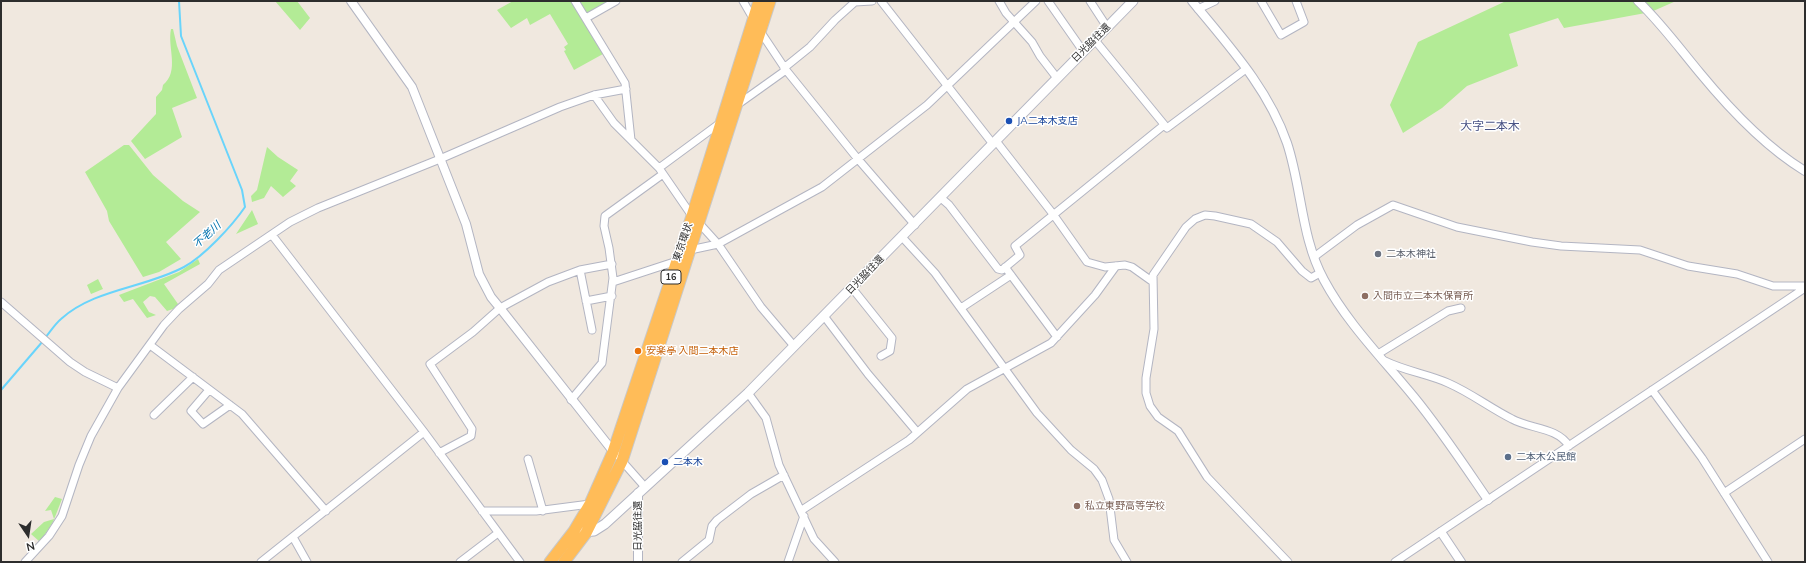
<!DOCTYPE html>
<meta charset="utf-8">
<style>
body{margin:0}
#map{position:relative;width:1806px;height:563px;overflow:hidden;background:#f0e8df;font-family:Mulish,sans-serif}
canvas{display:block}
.frame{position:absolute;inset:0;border:2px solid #2d2d2d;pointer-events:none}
.north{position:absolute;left:8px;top:515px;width:40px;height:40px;-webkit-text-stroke:3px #fff;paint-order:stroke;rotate:167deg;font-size:11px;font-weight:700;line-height:16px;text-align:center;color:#2d2d2d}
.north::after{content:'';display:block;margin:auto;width:14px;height:18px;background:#2d2d2d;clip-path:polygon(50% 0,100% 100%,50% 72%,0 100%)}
</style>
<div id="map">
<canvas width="1806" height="563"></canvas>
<div class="frame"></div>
<div class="north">N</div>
</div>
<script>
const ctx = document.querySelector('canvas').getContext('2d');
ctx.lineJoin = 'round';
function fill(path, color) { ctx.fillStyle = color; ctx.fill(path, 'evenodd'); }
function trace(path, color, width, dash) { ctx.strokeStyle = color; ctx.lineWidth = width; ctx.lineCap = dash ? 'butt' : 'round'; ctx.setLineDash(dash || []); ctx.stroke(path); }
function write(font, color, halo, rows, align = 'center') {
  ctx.font = font + ' Mulish,"Noto Sans JP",sans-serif'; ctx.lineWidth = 3; ctx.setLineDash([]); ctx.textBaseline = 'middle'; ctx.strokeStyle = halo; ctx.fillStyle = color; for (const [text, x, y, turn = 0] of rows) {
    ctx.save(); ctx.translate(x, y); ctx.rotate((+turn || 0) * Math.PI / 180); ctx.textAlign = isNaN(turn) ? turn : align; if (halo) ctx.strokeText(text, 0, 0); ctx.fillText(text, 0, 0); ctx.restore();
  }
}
fill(new Path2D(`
 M275,1H297L310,18L300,30Z
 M513,1H571L603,54L574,70L564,51L566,50L564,47L568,44L550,14L530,25L527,18L511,28L497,10Z
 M578,1H610L588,14L585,13Z
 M1506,1H1676L1651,12L1564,28L1558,18L1509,34L1518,66L1467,86L1442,108L1403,133L1390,105L1418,42Z
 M171,29H173L177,46L197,98L172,108L182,137L145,159L131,141L156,114V97L162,90L163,85C180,71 167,47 171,29Z
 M124,145H129L153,175L183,201L200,212L166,242L181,259L159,272L143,277L109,221L107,211L85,172Z
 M267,147L278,157L298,170L290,181L296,186L283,197L271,186L264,198L252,202L251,196L257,190Z
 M252,210L258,224L236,234Z
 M198,259L200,264L164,284L178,304L173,309L167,311L155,297L150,296L143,302L149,312L156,315L147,318L133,299L124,302L119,295L179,272Z
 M98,279L103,289L91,294L87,285Z
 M55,497L62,499L53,522L40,542L31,534L44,522L54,519L51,510L45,511Z`), '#b3eb96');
trace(new Path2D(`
 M45,338C50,332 55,324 61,319C94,289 145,288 184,267C204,256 232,226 245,207L242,190L181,36L179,1
 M1,390L43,341`), '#69d4fb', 2);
const minor = new Path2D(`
 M575,1L625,83L631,140
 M743,1L754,20
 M881,1L993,144
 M999,1L1006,13L1032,42L1040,56L1057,78
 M1048,1L1083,51
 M1090,1L1107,27
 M1261,1L1281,35L1304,22L1296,1
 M1198,9L1215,1
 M586,18L616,1
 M760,31L786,70L857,158L915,225
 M1094,39L1167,128L1246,69
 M784,68L810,47L835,20L855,2L872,1
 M594,95L614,123L659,168L692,216
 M737,105L786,70
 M996,141L1053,214L1087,262L1105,267L1125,265L1132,267L1153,282
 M659,168L720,123
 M941,198L949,205L998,269L1002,270L1020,255L1015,246L1164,125
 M699,223L718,244L761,307L794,346
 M272,235L424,432L520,562
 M902,237L935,273L1037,413L1071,450L1094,469L1102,480L1109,499L1114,540L1127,562
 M690,250L718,244L822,187L927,105L1036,1
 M1314,257L1357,225L1393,205L1457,227L1532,242L1561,246L1640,250L1688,266L1737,274L1773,286H1805
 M1005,267L1057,337
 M580,270L592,330
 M613,282L677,261
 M852,288L892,338L890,351L881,356
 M586,301L612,296
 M1,302L70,362L85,372L118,388
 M961,308L1011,275
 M824,316L868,374L917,432
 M150,345L242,414L326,511
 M1378,354L1448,311L1461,308
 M1385,361C1405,371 1428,374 1448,383C1471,393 1490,408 1512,419C1530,429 1557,427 1569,446
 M209,390L191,411L203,424L230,405
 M1652,390L1702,458L1768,562
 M748,393L766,418L779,465L814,539L835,562
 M571,400L602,363L613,278L609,248L604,226L605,216L663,174
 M154,415L193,377
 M439,453L471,436L472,429L430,364L473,332L500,308L548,282L580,270L612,264
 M528,459L543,511
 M622,461L645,487
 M1724,493L1805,439
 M802,510L909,440L967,389L1051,343L1095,295L1116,266
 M482,511H536L590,504
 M293,537L307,562
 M25,562L49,536L62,516L79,465L91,436L118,388L164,325L179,309L208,284L219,270L290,222L318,208L440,159L560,107L594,95L626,89
 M261,562L424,432
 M460,562L498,533
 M682,562L709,540L712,526L717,520L751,494L784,475
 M788,562L804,516
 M1288,562L1207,477L1178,431L1158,417L1150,406L1146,393V378L1154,329L1153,275L1186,227L1195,219L1205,215L1215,216L1251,224L1277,242L1302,271L1311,278L1320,273
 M1395,562L1805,288`);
const tertiary = new Path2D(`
 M351,1L412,87L466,224L479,274L491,297L500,308L616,455
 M1192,1C1228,45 1268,88 1287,143C1302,188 1301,238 1324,280C1347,323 1383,359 1414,397C1441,430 1464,465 1488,500
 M1638,1C1661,23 1680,49 1700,73C1728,107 1767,148 1805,171
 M1441,532L1461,562
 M638,562V493`);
const secondary = new Path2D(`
 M582,532L594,531L605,524L748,393L1133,1`);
const trunk = new Path2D(`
 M550,562L574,531L590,504L613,452L692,216L759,1
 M564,562L586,533L622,461L770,1`);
trace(minor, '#b3b5c2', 9);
trace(tertiary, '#b3b5c2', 10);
trace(secondary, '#b3b5c2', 11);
trace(trunk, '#c8c8c8', 13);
trace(minor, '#fff', 7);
trace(tertiary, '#fff', 8);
trace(secondary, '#fff', 9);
trace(trunk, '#ffbc58', 11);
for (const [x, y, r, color] of [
 [1009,121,4,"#1a4fb4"],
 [1378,254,4,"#6b7280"],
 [1365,296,4,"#8d6e63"],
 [638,351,4,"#e8710a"],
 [1508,457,4,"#5c6f8a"],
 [665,462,4,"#1a4fb4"],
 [1077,506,4,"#8d6e63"]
]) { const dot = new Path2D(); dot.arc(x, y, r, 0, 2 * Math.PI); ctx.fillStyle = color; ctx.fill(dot); trace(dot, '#fff', 1.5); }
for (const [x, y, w] of [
 [671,277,20]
]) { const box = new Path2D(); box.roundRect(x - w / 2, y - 7, w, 14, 3); ctx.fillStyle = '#fff'; ctx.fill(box); trace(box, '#2d2d2d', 1); }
write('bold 9px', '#2d2d2d', null, [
 ["16",671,277]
]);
write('10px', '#2d2d2d', '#fff', [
 ["日光脇往還",1091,43,-45],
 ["東京環状",683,242,-71],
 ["日光脇往還",865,275,-46],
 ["日光脇往還",638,526,-90]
]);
write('10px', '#164399', '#fff', [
 ["JA二本木支店",1017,121],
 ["二本木",673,462]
], 'left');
write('10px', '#5b616d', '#fff', [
 ["二本木神社",1386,254]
], 'left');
write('10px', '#785e54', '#fff', [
 ["入間市立二本木保育所",1373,296],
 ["私立東野高等学校",1085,506]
], 'left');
write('10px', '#c56008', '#fff', [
 ["安楽亭 入間二本木店",646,351]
], 'left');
write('10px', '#4e5e75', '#fff', [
 ["二本木公民館",1516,457]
], 'left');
write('italic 11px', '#0072ae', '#fff', [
 ["不老川",207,235,-42]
]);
write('12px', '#485284', '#fff', [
 ["大字二本木",1490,126]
]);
</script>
